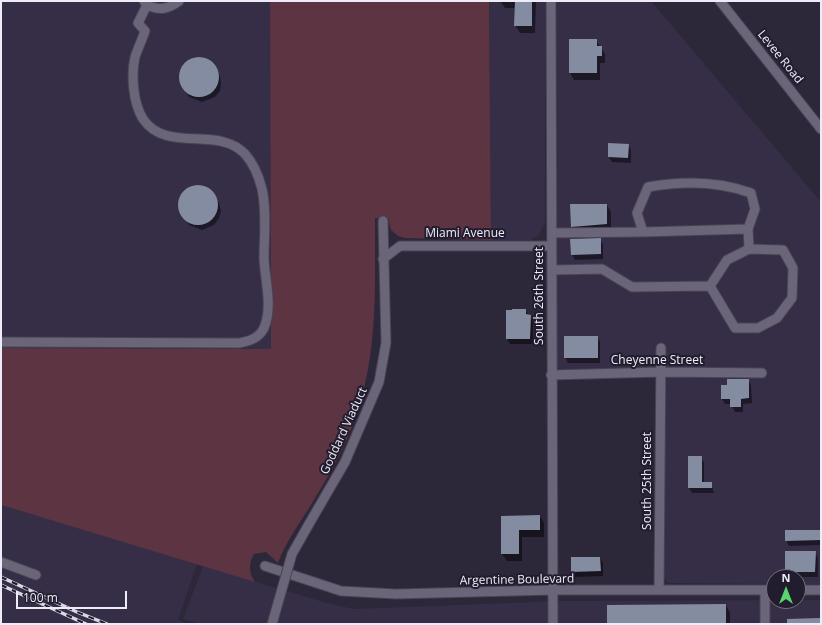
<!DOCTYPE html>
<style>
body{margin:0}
#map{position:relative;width:822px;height:625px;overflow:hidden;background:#2c2739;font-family:"Open Sans",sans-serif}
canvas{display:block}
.frame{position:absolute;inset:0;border:2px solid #efecf9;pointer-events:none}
.north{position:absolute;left:766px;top:569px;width:40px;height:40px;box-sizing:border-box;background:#221d2e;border:1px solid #74707f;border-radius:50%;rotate:0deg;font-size:11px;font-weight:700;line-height:16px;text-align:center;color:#efecf9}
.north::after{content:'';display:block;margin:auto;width:14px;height:18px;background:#59d56f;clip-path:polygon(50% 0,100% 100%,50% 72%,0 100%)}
.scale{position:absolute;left:16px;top:591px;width:111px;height:18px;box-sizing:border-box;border:2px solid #efecf9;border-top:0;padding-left:5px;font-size:12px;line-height:14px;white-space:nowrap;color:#efecf9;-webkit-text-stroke:3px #221d2e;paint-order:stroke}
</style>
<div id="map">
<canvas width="822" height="625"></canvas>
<div class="frame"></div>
<div class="north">N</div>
<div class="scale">100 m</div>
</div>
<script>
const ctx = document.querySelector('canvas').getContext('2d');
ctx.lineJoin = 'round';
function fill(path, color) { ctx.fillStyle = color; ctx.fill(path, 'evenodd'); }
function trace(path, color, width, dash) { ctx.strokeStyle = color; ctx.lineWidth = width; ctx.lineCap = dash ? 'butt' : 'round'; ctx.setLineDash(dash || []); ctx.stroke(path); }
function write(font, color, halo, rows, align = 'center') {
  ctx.font = font + ' "Open Sans",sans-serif'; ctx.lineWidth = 4; ctx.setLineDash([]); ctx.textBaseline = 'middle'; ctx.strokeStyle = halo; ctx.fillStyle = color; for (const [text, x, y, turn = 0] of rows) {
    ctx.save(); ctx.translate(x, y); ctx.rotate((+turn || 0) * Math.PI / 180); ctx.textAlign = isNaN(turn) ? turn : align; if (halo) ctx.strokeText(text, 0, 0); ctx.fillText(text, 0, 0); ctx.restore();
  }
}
fill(new Path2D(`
 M1,1H270L271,349L1,348Z
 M489,1H545V223L539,235L530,240H491Z
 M557,1H651L821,202V584H798V577H774V584L668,583L663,576L664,369L562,370L556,367Z
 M1,505L197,564L178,620L189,624H1Z
 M203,566L327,603L354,609L562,601L821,600V624H199L183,619Z`), '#362e46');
fill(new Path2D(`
 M270,1H489L491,240L405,238L398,236L391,230L388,218H375C375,294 379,367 347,439C337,461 325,482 312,503C300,523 286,541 278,563L266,552L254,554C248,564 249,573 255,582L1,505V348L271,349Z`), '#5c3442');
fill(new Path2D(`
 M500,1H536L535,33H520L515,25V8H505Z
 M596,40L605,54V63H600V80H574L570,73Z
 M199,59L212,64L220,76L221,83L220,91L215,97L202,102L189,97L182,85L180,77L182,70L186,64Z
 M628,144L631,150V163L612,162L609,157Z
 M198,186L211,191L219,203L221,211L219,218L214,225L202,230L189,225L181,213L179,205L181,197L191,187Z
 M607,205L611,212V231L576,234L572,227Z
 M600,239L603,245V259L575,260L572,254Z
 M525,310L533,321V344H510L507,339Z
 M597,337L600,342V363H568L565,357Z
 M748,380L751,385L752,403L743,404V412H735L731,404H725L722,399Z
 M701,457L704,463V483H711L714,493H692L689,488Z
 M502,516H540L544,523V537H522V561H507L502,554Z
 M821,531V545L789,546L786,540Z
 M815,552L818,558V577H789L786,572Z
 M600,558L603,563V576L575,577L572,571Z
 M726,605L730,613V624H608Z`), '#0007');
fill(new Path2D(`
 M515,1H532V26H514Z
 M569,39H597V46H602V56H597V73H569Z
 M179 77a20 20 0 1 1 40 0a20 20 0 1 1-40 0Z
 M608,143L629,144L628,158L608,157Z
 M178 205a20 20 0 1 1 40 0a20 20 0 1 1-40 0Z
 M570,204H607V224L571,227Z
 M601,238V254L571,255L570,239Z
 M512,309H526V314L531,315L530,339H506V310H512Z
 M564,336H598V358H564Z
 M727,379H749V398L741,399V407H730V399H721V385H727Z
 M688,456H702V482H712V488H688Z
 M540,515V530H519V554H501V516Z
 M785,530H821V540L785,541Z
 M785,551H816L815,572H785Z
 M571,557H600L601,571L571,572Z
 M726,604V624H607V605Z
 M820,618V624H787V619Z`), '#838ca1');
const minor = new Path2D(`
 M551,1L553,624
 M720,1L821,129
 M147,5C160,11 168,9 179,1
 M552,233L643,232L637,213L648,187C682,181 718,181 751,193L755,209L748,229L643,232
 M383,259L400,246H552
 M552,270L602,269L632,287L710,286L735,328H758L777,318L792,298L793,268L783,250L749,249L748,229
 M710,286L727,260L749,249
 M1,342L239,343C250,341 259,338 264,328C273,307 265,280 264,259C264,236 267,212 262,189C259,177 254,164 245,154C218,125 167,154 143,119C133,103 131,75 135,57C138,48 142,40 145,31L138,23L147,5L144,1
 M551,375L661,372L762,373
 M309,524L345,462L379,382L386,343L383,221
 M1,562L36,575
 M265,566L341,591L396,594L553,590H774
 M659,590L661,348
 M765,590V624
 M798,590H821`);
trace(minor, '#494454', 11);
trace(minor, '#6b657a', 9);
const rail = new Path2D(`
 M1,577L77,612L107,624
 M1,585L86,624`);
trace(rail, '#dbd8e6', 3.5);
trace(rail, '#221d2e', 2, [6]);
const minorBridge = new Path2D(`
 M272,624L292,554L309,524`);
trace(minorBridge, '#494454', 11, []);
trace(minorBridge, '#6b657a', 9);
write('12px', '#efecf9', '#221d2e', [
 ["Levee Road",780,57,51],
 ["Miami Avenue",465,234],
 ["South 26th Street",540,296,-90],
 ["Cheyenne Street",657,361],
 ["Goddard Viaduct",344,431,-65],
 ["South 25th Street",648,481,-90],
 ["Argentine Boulevard",517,580,-1]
]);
</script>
